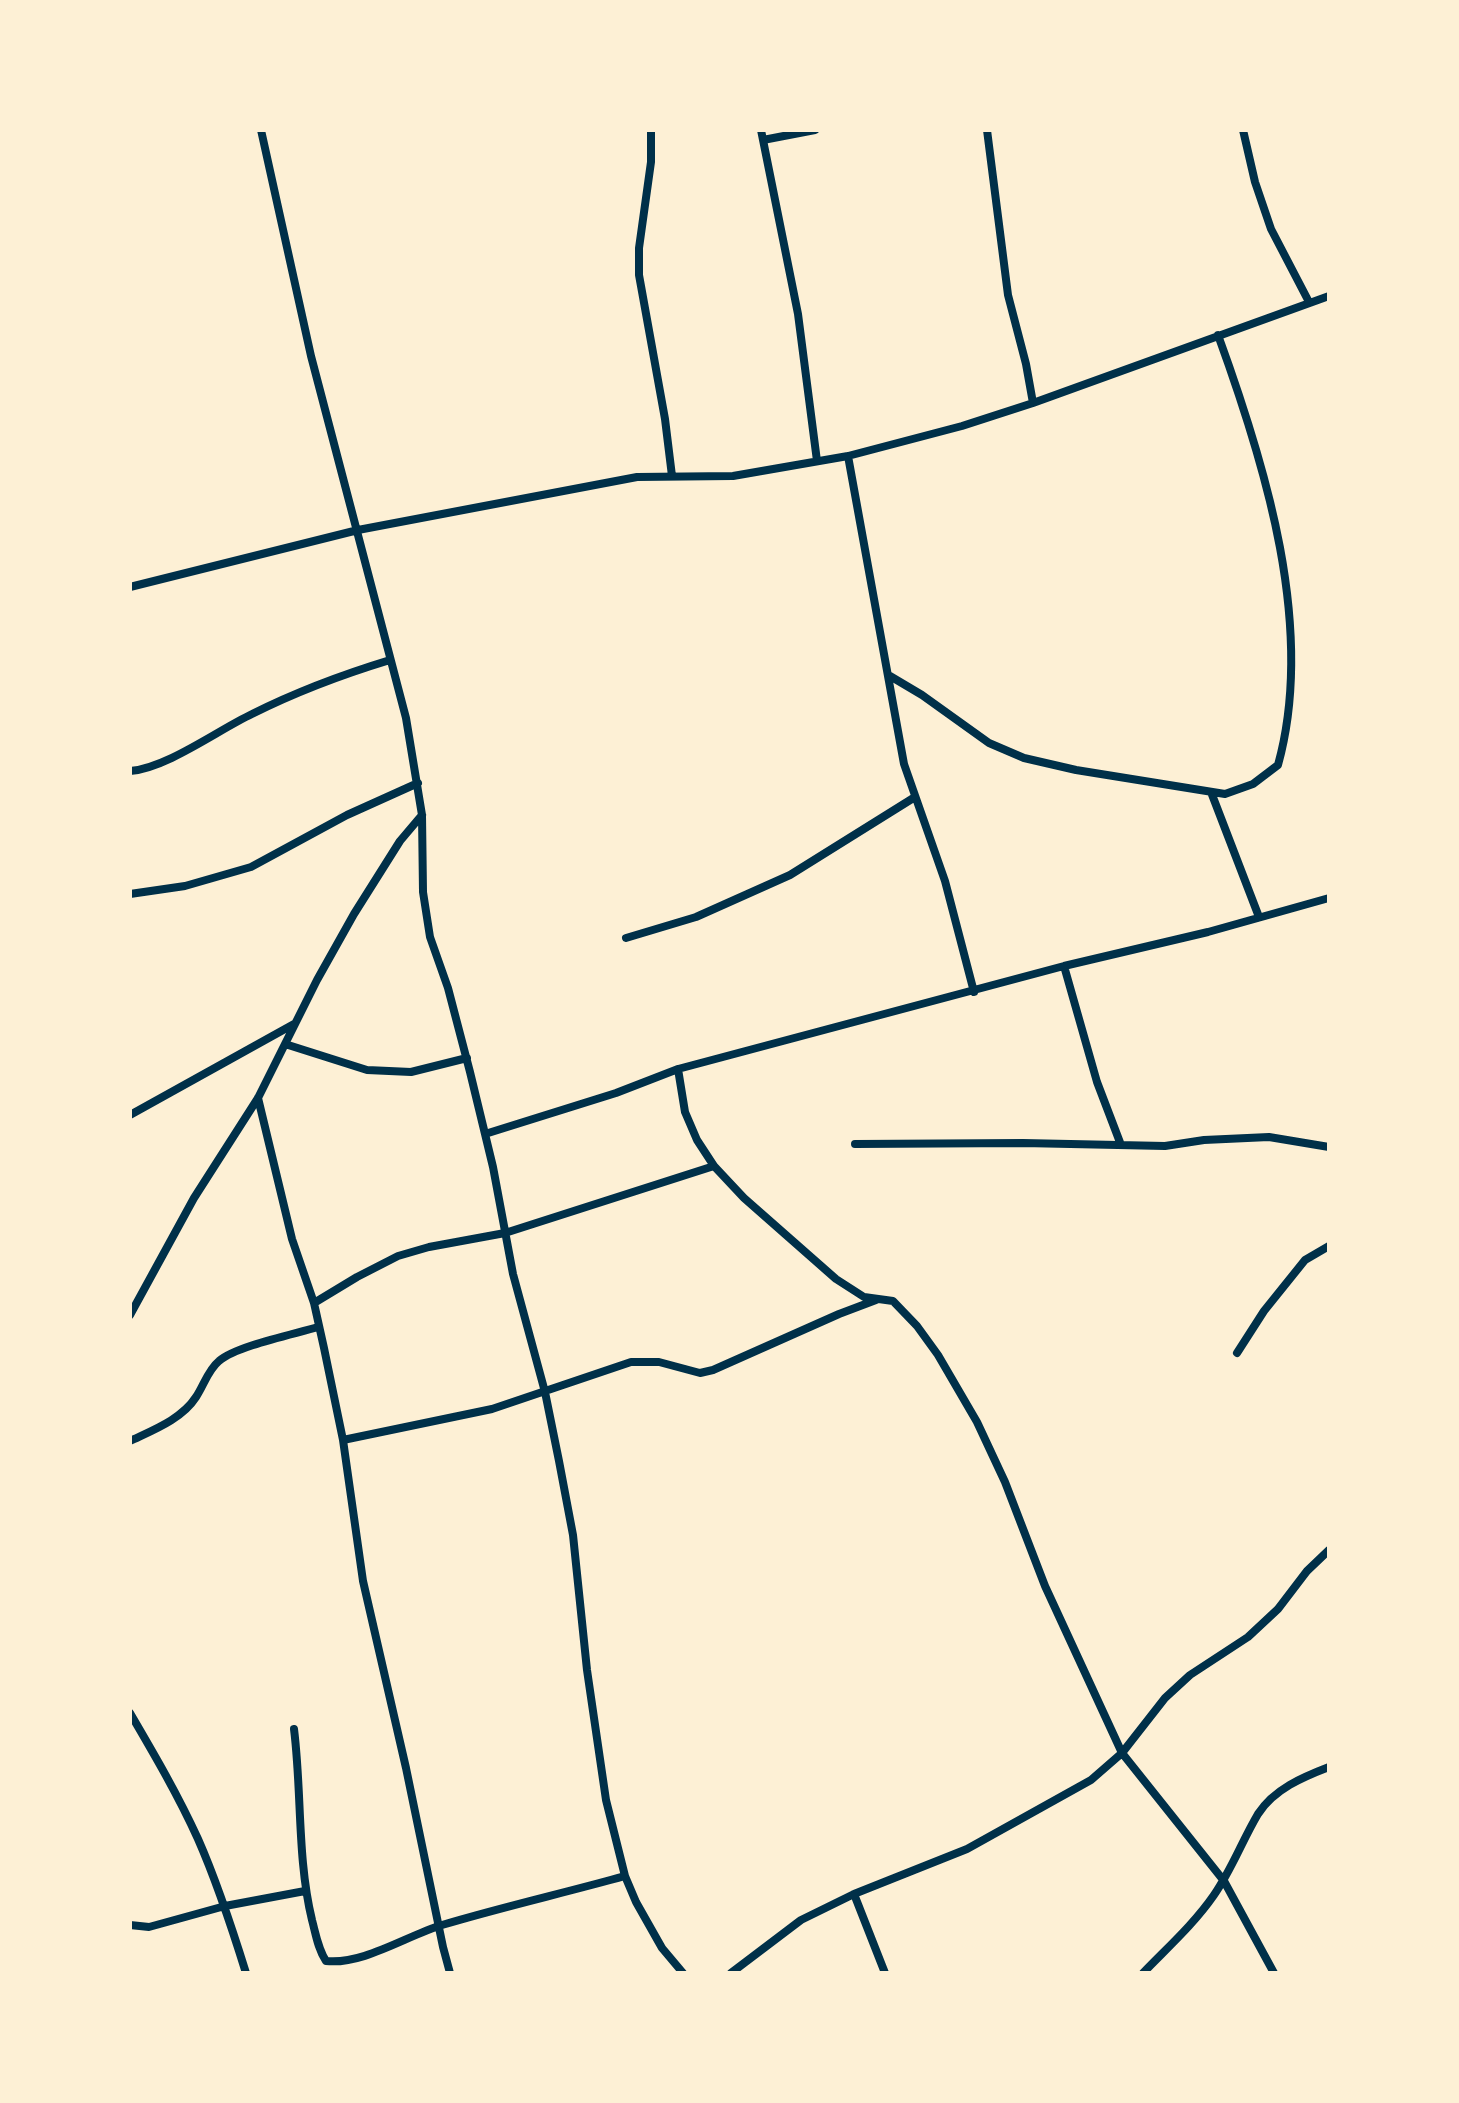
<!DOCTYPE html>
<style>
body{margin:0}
#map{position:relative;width:1459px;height:2103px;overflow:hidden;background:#fdf0d5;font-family:"Fira Sans",sans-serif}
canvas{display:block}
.frame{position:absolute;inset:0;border:132px solid #fdf0d5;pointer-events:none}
</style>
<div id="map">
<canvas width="1459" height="2103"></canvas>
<div class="frame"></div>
</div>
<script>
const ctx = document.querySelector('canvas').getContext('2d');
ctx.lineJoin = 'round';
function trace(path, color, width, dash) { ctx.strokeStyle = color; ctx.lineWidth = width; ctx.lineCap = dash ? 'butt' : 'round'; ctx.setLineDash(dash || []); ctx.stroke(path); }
trace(new Path2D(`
 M261,130L311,356L406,718L422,815L423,892L430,937L448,988L470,1072L493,1167L513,1274L545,1392L559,1461L573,1535L587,1670L606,1800L625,1876L636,1902L662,1948L683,1973
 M651,130V162L639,248V275L665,419L672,476
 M761,130L798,314L817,461
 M987,130L1008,295L1026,364L1033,403
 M1243,130L1255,182L1271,229L1309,302
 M763,140L815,130
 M848,456L904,764L945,881L974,992
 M130,587L358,530L637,477L733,476L848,456L962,426L1033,403L1329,296
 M890,676L922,695L989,743L1024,758L1076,770L1225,794L1253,784L1278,765C1316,628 1265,464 1218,335
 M130,771C167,768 218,730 252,714C296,692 344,674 390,660
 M1211,792L1259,917
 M130,894L185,886L251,867L347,815L418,783
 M626,938L696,917L790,875L915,797
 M1064,966L1097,1082L1121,1145
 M285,1044L367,1070L411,1072L467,1058
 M678,1069L685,1112L697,1140L714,1166L744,1198L836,1279L864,1297L893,1301L917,1326L938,1355L977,1422L1005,1482L1045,1586L1122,1753L1224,1881L1274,1973
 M258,1098L292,1239L314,1303L324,1348L343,1440L363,1581L406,1768L443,1947L450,1973
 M130,1115L294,1024
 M485,1134L616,1093L678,1069L1064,966L1208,932L1329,898
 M855,1144L1023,1143L1165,1146L1204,1140L1269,1137L1329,1147
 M314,1303L357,1277L398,1256L429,1247L505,1233L714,1166
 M130,1315L194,1198L258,1098L317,980L354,914L400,841L422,815
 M1237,1353L1264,1311L1305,1260L1329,1246
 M343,1440L492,1409L631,1362H659L700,1373L713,1370L839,1314L876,1300
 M130,1441C153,1430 182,1419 196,1397C204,1385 208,1370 219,1361C236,1346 295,1334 318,1327
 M130,1713C154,1754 178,1795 198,1839C217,1882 232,1928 246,1973
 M294,1729C302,1793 297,1858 312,1920C316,1935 318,1949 326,1961C363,1965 406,1936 442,1925C502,1907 564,1893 625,1876
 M854,1894L885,1973
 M130,1925L149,1927L225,1906L305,1891
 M731,1973L801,1920L854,1894L967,1849L1091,1780L1122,1753L1165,1698L1190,1675L1248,1637L1278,1609L1307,1571L1329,1550
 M1143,1973C1167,1948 1194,1924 1214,1895C1232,1869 1242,1841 1258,1814C1274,1789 1303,1777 1329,1767`), '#003049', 8);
</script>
